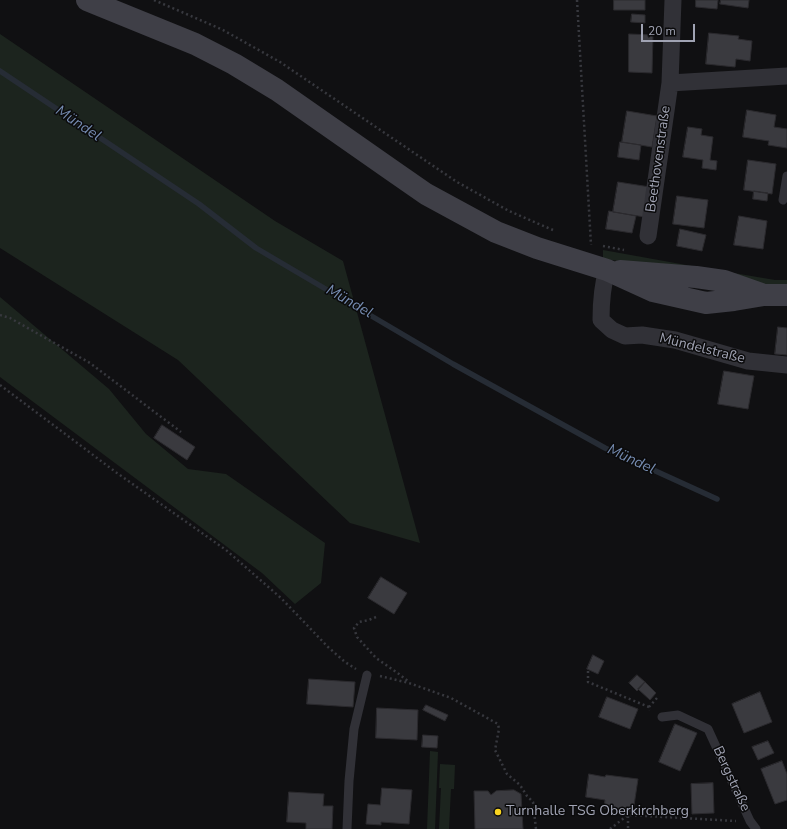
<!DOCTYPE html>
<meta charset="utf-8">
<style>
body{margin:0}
#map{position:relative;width:787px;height:829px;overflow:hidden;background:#101012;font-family:"Nunito Sans",sans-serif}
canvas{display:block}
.scale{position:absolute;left:641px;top:24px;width:54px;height:18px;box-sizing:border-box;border:2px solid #a0a3b3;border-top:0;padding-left:5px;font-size:12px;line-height:14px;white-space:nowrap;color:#a0a3b3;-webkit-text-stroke:3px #0b0b0c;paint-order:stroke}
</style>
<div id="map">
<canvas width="787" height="829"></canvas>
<div class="scale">20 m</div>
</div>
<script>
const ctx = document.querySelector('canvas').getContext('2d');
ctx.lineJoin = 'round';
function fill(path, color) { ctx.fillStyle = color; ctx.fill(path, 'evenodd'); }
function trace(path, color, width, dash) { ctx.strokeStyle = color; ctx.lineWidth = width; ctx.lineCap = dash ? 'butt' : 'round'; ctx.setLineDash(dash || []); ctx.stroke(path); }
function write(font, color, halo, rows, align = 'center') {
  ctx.font = font + ' "Nunito Sans",sans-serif'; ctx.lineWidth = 3; ctx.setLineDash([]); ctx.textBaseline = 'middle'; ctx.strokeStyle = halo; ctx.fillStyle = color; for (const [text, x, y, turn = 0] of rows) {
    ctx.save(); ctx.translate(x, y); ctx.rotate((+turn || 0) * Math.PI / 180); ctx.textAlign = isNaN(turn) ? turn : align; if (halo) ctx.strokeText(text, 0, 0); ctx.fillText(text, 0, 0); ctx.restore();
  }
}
fill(new Path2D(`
 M0,34L275,221L343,261L420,543L350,523L178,360L0,248Z
 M603,250L703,268L699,271L603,259Z
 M716,270L775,280H787V288H767Z
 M0,297L109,389L146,434L188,469L226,474L325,543L321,583L295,604L262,573L0,377Z
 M430,751L438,752L435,829H427Z
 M440,764L455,765L454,789H451L449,829H439L441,788H439Z`), '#1c241e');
trace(new Path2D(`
 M0,71L199,204L256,248L453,364L605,448L717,499`), '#262c35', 5.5);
const building = new Path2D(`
 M614,0H645V10H614Z
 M696,0H718L717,9L696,7Z
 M721,0H749L748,8L720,4Z
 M632,14L645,15V23L631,22Z
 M709,33L739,36L738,39L752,41L750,61L736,59L735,67L706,64Z
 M629,34L653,35L652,73L629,72Z
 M747,110L776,115L774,127L787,129V148L768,145L769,141L743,137Z
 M627,111L657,116L652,147L622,142Z
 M688,127L702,129L701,135L713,137L710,160L717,161L716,170L702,168L703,160L683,157Z
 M620,142L641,145L639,160L618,157Z
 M748,160L776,164L772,194L744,190Z
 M618,182L650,187L645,217L613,212Z
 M754,191L768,193L767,201L753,199Z
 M677,196L708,200L704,228L673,224Z
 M609,211L636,216L632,233L606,229Z
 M739,216L767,221L763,249L734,245Z
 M680,229L706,235L702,251L677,246Z
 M778,327L787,328V355L775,354Z
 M724,371L754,376L748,409L718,404Z
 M162,425L195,447L187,460L154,438Z
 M381,577L407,593L394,614L368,598Z
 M593,655L604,661L598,674L587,669Z
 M637,675L645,682L637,691L629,683Z
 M309,679L355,682L353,707L307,704Z
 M645,682L656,693L650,700L638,689Z
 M760,692L772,722L744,733L732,704Z
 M607,697L638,709L630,729L599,717Z
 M426,705L448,715L445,721L423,710Z
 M377,708L418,710L417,740L376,738Z
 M675,724L697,733L680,771L659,762Z
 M423,735L438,736L437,748L422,747Z
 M768,741L774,753L758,760L752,747Z
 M782,761L787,774V800L775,804L761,769Z
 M589,774L605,777L606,775L638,779L633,812L604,808L605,800L586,797Z
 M713,783L714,813L692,814L691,784Z
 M382,788L412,790L409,824L381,822V825L366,824L368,804L380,805Z
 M514,790L521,794L523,829H475L474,791H488L491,795L496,791Z
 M289,792L324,794L323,806H333L332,829H306V823L287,822Z`);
fill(building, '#3a3a3f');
trace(building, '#2b2a2e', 1);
trace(new Path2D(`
 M154,0L223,30L280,62L457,182L509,211L553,230
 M577,0L591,245
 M603,246L624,250
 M0,315L10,318L90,363L181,432
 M0,385L117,473L226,550L281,598L328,647L345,662L356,669
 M376,617L369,620L359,622L354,628L357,637L376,658L399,674L409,682
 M588,671V682L649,707L650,710
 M380,676L409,683L451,698L498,724L499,729L495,750L507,774L520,785L527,796L533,802L536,829
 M649,707L657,698
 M628,816V829
 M610,829L628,815L736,821`), '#37383e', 2.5, [2, 3]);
trace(new Path2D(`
 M783,200L787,176
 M662,717L678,715L708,729L750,821L756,829
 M347,829L349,781L354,729L367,675`), '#313137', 9);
trace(new Path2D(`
 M670,83L787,76
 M648,236L670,83L673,0
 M607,270C602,287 601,302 601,320L612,330L625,336L642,335L675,340L748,361L787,365`), '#313137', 17);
trace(new Path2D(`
 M87,0L195,44L234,64L277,90L390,169L426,194L496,232L537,248L607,270L653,291L706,303L734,300L764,295H787
 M620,271L696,277L724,281L761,294`), '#3f3f47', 22);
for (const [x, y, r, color] of [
 [498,812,4,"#f9d420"]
]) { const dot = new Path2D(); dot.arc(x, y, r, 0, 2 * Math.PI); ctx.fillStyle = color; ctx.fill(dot); trace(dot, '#0b0b0c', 1.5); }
write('14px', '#a0a3b3', '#0b0b0c', [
 ["Beethovenstraße",659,159,-82],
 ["Mündelstraße",702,349,14],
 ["Bergstraße",731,779,65]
]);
write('14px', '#a0a3b3', '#0b0b0c', [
 ["Turnhalle TSG Oberkirchberg",506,812]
], 'left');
write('italic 15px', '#758bb0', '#0b0b0c', [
 ["Mündel",78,124,34],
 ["Mündel",349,302,30],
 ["Mündel",631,460,25]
]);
</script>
